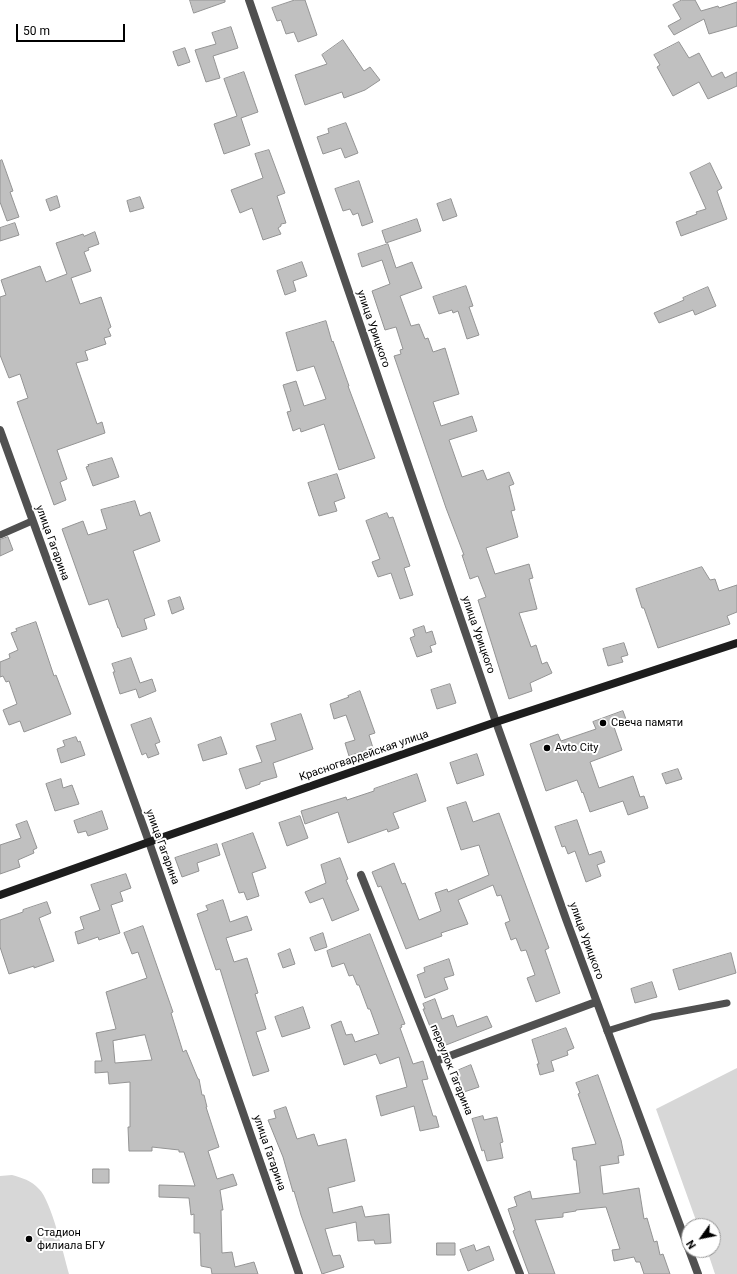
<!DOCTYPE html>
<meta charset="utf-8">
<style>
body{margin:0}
#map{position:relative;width:737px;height:1274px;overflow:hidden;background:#fff;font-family:Roboto,sans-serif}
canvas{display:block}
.north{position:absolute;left:681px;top:1218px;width:40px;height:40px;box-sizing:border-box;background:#fff;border:1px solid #999;border-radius:50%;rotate:237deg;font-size:11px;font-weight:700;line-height:16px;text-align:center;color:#000}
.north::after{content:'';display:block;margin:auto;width:14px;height:18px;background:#000;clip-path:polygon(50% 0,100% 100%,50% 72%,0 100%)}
.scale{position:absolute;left:16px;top:24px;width:109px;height:18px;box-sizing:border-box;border:2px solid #000;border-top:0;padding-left:5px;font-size:12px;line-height:14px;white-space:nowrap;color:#000;-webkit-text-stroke:3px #fff;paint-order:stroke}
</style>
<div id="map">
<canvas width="737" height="1274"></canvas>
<div class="north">N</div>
<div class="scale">50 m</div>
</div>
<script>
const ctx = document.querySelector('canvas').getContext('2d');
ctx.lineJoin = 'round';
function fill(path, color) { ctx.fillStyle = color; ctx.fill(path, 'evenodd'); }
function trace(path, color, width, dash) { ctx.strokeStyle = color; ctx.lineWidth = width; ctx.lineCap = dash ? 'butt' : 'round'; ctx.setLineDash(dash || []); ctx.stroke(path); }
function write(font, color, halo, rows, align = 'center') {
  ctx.font = font + ' Roboto,sans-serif'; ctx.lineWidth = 4; ctx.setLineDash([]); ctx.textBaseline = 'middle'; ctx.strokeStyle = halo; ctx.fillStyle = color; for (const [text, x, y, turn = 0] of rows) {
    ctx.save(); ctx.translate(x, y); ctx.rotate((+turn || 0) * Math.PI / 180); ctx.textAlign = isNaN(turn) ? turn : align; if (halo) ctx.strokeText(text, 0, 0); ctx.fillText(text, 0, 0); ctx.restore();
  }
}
fill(new Path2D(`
 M737,1068V1274H715L707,1250H713V1226H698L656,1109Z
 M12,1175C22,1178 31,1180 39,1189C51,1200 64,1256 69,1274H0V1176Z`), '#d7d7d7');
const building = new Path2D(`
 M190,0H225V2L194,13Z
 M295,0H305L317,35L298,42L294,32L286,34L281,20L277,21L272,8Z
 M682,0H695L701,11L718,6L719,8L737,2V26L709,34L704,19L674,35L668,26L681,19L673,5Z
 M231,27L238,48L213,56L220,78L206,82L195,50L216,44L212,33Z
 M343,40L364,71L370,67L380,80L365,90L344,98L342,92L305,105L295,75L327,64L322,55Z
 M679,42L689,58L699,53L712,77L722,72L725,78L737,72V86L708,99L699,82L673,96L657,67L660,65L654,55Z
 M185,48L190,62L178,66L173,52Z
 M244,72L258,112L241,118L250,145L224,154L214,124L237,116L224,79Z
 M346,123L358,153L345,158L341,148L323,154L317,137L329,133L328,129Z
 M269,150L285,193L277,196L286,223L281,224V226L278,228L281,234L263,240L252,208L240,213L231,190L263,178L255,154Z
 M2,160L13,191L10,192L19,217L7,221L0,202V161Z
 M710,163L722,188L717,191L727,219L681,236L676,222L697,214L696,212L706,209L690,173Z
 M359,181L373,222L362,226L358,213L353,215L350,209L343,211L335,189Z
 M57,196L60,207L50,211L46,200Z
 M140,197L144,208L130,212L127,201Z
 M451,199L457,216L443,221L437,204Z
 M417,219L421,231L386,243L382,231Z
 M15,223L19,235L0,241V228Z
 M95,232L99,244L88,248L89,250L84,252L91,271L71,278L80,304L101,297L111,327L108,329L111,336L104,338L106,344L85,351L88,360L76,363L97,424L102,422L105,433L57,450L67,479L60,482L66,500L54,505L17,402L28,398L20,374L9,378L0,355V297L6,295L1,280L40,266L46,282L67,274L56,243L83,234L84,236Z
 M388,244L396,268L412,262L422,288L400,296L411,326L419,324L425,339L428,338L433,352L445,348L459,394L433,402L441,426L472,416L477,431L449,440L462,477L483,470L487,480L509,472L514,484L509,486L515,510L511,511L518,537L486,548L495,574L529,564L533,578L529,579L537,609L519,613L531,647L536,645L542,664L547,662L552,673L530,683L532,691L509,699L478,600L486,597L478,576L470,579L462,555H464L446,508L394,356L401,354L400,350L403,349L396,327L385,330L372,291L390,284L382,260L362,267L358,254Z
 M302,262L307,276L293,281L296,291L285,295L277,271Z
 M466,286L473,306L469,307L479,335L467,339L458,311L453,313L452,310L439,314L433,297Z
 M708,287L716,306L695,315L693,310L659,323L654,313L684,300L683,298Z
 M326,321L332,342L333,341L344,372L349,386H348L375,458L339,470L324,424L301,432L300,428L293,431L287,412L291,411L283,385L296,381L304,406L326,399L314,366L297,371L286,333Z
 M112,458L119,477L93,486L86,467L89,466L88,465Z
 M337,474L345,498L334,502L337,511L319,516L308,483Z
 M135,501L140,516L150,512L160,541L133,551L155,615L144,619L147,629L122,637L119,628H118L108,599L89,605L62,529L83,521L88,535L107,529L101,510Z
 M387,513L389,518L393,517L410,566L404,568L413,595L400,599L391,573L378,577L372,562L380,559L366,521Z
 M8,537L13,550L0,556V540Z
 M702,567L710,580L715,579L719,591L737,585V612L727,616L730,624L658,648L644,608H642L636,589Z
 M180,597L184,609L172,614L168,601Z
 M36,622L54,676L56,675L71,714L24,732L20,721L9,725L3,710L17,704L9,681L6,682L3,676L0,677V662L10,658L9,654L18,650L11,633L17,631L16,629Z
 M424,626L426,633L432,631L436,644L430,646L432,652L417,657L410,638L415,636L413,630Z
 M624,643L628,655L621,657L623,662L608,666L603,649Z
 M131,658L140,683L152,679L156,691L139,698L136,689L120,694L113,672H115L112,664Z
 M450,684L456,703L437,709L431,690Z
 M360,691L375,733L369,735L373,748L349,756L345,743L355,740L346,715L334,719L330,704L349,697L348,696Z
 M623,711L627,722L614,727L622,750L590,762L599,788L633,776L640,797L644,796L648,808L628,815L623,801L590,812L583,792L582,793L577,780L546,791L530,744L558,734L561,741L596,729L593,722Z
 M301,714L313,749L273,763L277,777L260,782V784L246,789L239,769L262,762L256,746L276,740L271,724Z
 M151,718L160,742L155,744L159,754L148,758L146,753L142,755L131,725Z
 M76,737L78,742L80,741L85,755L61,763L57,749L65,746L63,741Z
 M221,737L227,754L203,761L198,745Z
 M477,754L484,775L457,784L450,763Z
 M678,769L682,779L666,784L662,774Z
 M417,774L426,801L393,813L399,828L388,832L387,829L348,843L338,812L305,824L301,811L346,797L347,800L374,791V789Z
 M61,779L63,788L72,785L79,804L55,811L46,784Z
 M466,802L473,822L499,813L549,948L545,950L560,993L536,1002L527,978L535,975L526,950L521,951L516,938L511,940L505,923L510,921L501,895L497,896L493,885L458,900L468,924L441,933L442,936L406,949L381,886L378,887L372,872L394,863L402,884L405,883L419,920L441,911L435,893L447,889L448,892L489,875L479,845L461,850L447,808Z
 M102,811L108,829L88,836L86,831L78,833L74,821Z
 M300,816L308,838L287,846L279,823Z
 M577,820L589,855L601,851L605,862L597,865L601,876L586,882L575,851L568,854L565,846L562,847L555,827Z
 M27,821L37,848L33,850L34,853L18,860L20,867L0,874V845L21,838L16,825Z
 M253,833L266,868L252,873L259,896L247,900L244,892L239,893L222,844Z
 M217,844L220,855L197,863L199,871L182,877L175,858Z
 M340,858L348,879L346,880L359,910L332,921L323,898L310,903L305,892L326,883L321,865Z
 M126,874L131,888L120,892L123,901L111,905L120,933L99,940L98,937L78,944L75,932L84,929L80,917L100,910L91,885Z
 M223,900L230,922L247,916L252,930L226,938L234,962L247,958L258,993L255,994L266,1029L256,1032L269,1071L253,1076L220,969L216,970L197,914L208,910L206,906Z
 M47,902L51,913L39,918L54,961L34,968V966L9,974L0,947V920L23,912V910Z
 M143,926L173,1012L171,1013L183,1052L186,1050L198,1079H199L202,1095H204L207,1107H206L219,1147L208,1151L217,1179L233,1174L237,1185L220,1190L223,1210H221L222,1253L232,1252L235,1267L254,1262L258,1274H212L211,1268L201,1266L200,1233H194V1214L191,1215L189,1198L159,1197V1185L195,1186L184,1152H179V1150L152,1147V1151H129L128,1127H130V1082L109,1084L108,1072L95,1073V1061H102L96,1033L116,1029L106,992L147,978L138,952L132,954L124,933ZM145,1035L152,1060L115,1063L113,1041Z
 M323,933L327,947L315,951L310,938Z
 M370,934L405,1024L401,1025L402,1027L400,1028L413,1064L423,1061L428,1079L422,1080L433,1116H436L439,1127L420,1131L414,1106L381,1116L376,1096L407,1087L399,1057L380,1064L376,1054L344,1065L331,1025L341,1021L346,1035L352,1034L355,1042L379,1034L370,1009H368L359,985H357L353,975L349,976L344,963L332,967L327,951Z
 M290,949L295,964L283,968L278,954Z
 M731,953L736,973L679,990L673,970Z
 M449,959L454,975L444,978L448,989L425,998L417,975L425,972L424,968Z
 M652,982L657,997L635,1003L631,989Z
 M435,999L442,1019L453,1015L457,1027L487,1016L492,1027L441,1047L435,1033L433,1034L423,1009H425L423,1004Z
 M303,1007L310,1028L282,1037L275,1017Z
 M566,1028L574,1048L567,1051L568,1055L551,1061L554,1071L540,1075L537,1064H539L532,1040Z
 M471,1065L479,1087L464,1092L461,1085L457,1086L452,1073Z
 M598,1075L621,1140L624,1155L618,1156L619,1163L600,1166L603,1194L639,1188L644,1219L647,1218L654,1242L657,1241L660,1255L663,1254L670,1274H644L640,1262H636L634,1257L614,1261L612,1250L620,1249L606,1207L576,1210V1211L563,1213V1217L535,1220L555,1274H529L513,1231L515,1230L508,1209L517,1206L514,1197L530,1191L532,1199L580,1193L576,1160H574L572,1148L596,1144L578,1094L580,1093L576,1083Z
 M286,1107L297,1139L314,1134L318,1146L346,1139L355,1181L328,1188L333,1213L362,1206L365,1217L389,1214L391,1243L375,1244L374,1240L358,1241L356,1222L325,1229L333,1256L340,1255L344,1267L322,1274L301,1215L294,1191L293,1192L283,1157L268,1120L276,1118L274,1111Z
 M483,1116L484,1120L497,1117L503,1142L500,1143L503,1158L487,1161L484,1150L482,1151L472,1119Z
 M93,1169H109V1183H93Z
 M437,1243H455V1255H437Z
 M474,1245L476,1251L489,1246L494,1260L468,1271L460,1250Z`);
fill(building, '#c0c0c0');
trace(building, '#949494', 1);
trace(new Path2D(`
 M0,535L32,521
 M607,1031L652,1017L727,1003`), '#505050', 7);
trace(new Path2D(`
 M0,430L149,842L299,1274
 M496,722L566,919L698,1274
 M361,875L520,1274
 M436,1061L596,1002`), '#505050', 8);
trace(new Path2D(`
 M249,0L496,722`), '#505050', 8);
trace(new Path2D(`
 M0,895L149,842L496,722L737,643`), '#1d1d1d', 8);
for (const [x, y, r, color] of [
 [603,723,4,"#000"],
 [547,748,4,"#000"],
 [29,1239,4,"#000"]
]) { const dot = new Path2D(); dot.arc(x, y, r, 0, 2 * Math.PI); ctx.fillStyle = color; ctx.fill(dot); trace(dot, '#fff', 1.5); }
write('11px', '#000', '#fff', [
 ["улица Урицкого",373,329,71],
 ["улица Гагарина",52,543,70],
 ["улица Урицкого",478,635,71],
 ["Красногвардейская улица",364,756,-19],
 ["улица Гагарина",162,847,70],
 ["улица Урицкого",586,941,70],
 ["переулок Гагарина",451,1070,68],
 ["улица Гагарина",269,1153,71]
]);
write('11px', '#000', '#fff', [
 ["Свеча памяти",611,723],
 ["Avto City",555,748],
 ["Стадион",37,1233],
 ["филиала БГУ",37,1246]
], 'left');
</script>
